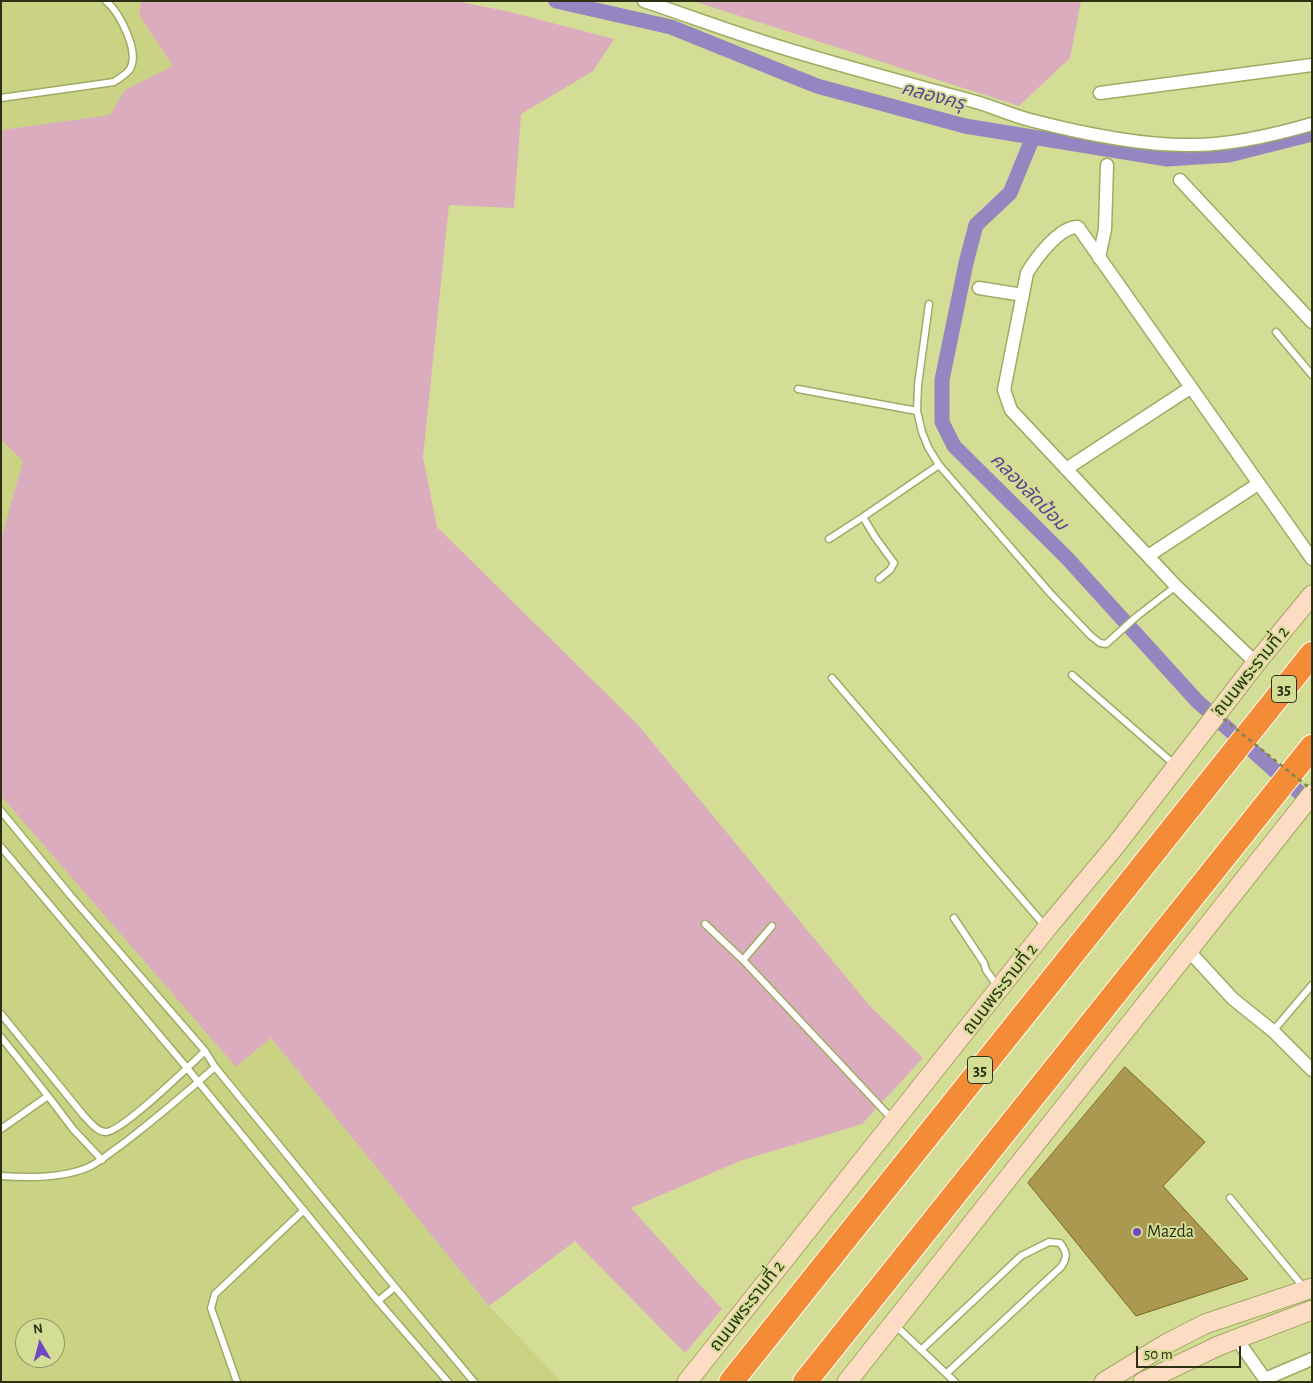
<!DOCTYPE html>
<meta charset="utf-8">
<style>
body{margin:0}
#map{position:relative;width:1313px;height:1383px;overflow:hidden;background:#d3dd95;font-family:"Alegreya Sans",sans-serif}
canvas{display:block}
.frame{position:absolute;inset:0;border:2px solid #2d3013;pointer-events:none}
.north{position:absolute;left:15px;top:1318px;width:50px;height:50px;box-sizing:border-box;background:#d3dd95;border:1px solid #919861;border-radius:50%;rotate:352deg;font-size:14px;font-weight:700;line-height:20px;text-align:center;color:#2d3013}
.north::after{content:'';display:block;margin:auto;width:18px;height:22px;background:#7148c1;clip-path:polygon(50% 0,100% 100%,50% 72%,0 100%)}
.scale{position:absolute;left:1136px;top:1346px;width:105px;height:22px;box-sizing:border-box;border:2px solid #2d3013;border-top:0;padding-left:6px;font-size:15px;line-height:18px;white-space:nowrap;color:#2d3013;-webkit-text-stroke:4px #d3dd95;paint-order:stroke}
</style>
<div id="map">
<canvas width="1313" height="1383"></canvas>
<div class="frame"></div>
<div class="north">N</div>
<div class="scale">50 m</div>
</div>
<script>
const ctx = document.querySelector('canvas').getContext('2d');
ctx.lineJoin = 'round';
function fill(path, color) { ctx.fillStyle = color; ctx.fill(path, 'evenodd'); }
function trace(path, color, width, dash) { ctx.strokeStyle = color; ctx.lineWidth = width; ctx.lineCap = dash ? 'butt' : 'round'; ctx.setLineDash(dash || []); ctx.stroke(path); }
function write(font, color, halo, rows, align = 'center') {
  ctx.font = font + ' "Alegreya Sans","Noto Sans Thai",sans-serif'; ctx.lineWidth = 4; ctx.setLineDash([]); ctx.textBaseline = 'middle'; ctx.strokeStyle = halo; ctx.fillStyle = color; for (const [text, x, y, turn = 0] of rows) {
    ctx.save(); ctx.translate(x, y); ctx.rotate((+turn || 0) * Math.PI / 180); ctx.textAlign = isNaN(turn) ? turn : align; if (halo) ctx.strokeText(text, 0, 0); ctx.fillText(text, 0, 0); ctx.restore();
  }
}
fill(new Path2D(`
 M1,1H141L139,15L173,66L125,90L110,115L1,130Z
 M1,440L23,461L1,539Z
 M1,796L236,1067L271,1038L489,1306L562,1382H1ZM25,1328H55V1358H25Z`), '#c9d383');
fill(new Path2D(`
 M141,1H456L506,11L614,39L593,71L521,114L514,208L449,205L423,457L437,527L638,725L869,1005L923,1058L862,1124L740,1161L631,1208L722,1309L685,1353L575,1241L489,1306L271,1038L236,1067L1,796V539L23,461L1,440V130L110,115L125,90L173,66L139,15Z
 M693,1H1081L1070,58L1019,106Z`), '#dbacbd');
trace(new Path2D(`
 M556,1L671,27L817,86L965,126L1167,159L1229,155L1312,134
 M1033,137L1010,193L976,225L966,263L942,380V422L954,446L1067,558L1197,701L1312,804`), '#9486c0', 15);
const building = new Path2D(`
 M1125,1067L1205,1142L1163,1186L1248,1279L1136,1316L1028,1183Z`);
fill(building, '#ac9951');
trace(building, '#79661a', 1);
const lane = new Path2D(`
 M1,98L114,82C119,78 126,75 130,69C140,52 120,13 106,1
 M929,304L918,385L917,411L922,432L928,447L939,465L1050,593L1091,636L1100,643L1106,644L1136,617L1176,586
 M1276,332L1312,375
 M798,389L917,411
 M829,539L863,517
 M879,579L890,570L894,563L875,537L863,517L939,465
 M1072,675L1175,765
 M832,678L1045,926
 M1,811L70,895L205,1051L215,1067L395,1287L474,1382
 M1,847L187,1068L378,1301L448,1382
 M954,918L984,963L986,970L998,987
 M705,924L743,960L893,1120
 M743,960L772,926
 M1,1014L84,1116C90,1122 97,1132 106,1132C123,1131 189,1066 205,1051
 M1273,1031L1312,985
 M1,1037L48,1096L1,1129
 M48,1096L73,1129L102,1160
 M1,1176C28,1178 64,1178 89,1167C101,1161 112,1151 124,1143C155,1119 186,1093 215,1067
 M1230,1198L1305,1289
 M378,1301L395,1287
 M895,1325L955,1382
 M921,1350L1021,1256L1049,1242L1060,1243C1067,1252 1068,1257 1061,1267L947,1373
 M237,1382L211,1308L215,1294L304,1210`);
const street = new Path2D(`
 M644,1C689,16 734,33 780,47C841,66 903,82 965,99C987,104 1008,114 1030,120C1080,133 1141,146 1193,145C1232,145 1274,135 1312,124
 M1100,93L1312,65
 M1180,180L1312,322
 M1099,258L1105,229L1107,165
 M979,288L1023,295
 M1066,469L1190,388
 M1148,556L1258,484
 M1256,663L1176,586L1011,410L1004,390L1027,273C1036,258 1060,226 1078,227L1312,559
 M1188,950L1233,999L1273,1031L1312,1070
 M1236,1338L1267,1382
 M1265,1379L1312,1359`);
const secondary = new Path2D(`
 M687,1382L1047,928L1116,845L1256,663L1312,595
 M847,1382L1312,794
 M1104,1382L1166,1344L1205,1324L1312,1288
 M1143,1382L1218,1346L1312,1310`);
const highway = new Path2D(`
 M731,1382L1312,654
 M805,1382L1312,747`);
trace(lane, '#a0aa63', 9);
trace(street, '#a0aa63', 15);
trace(secondary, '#a0aa63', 21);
trace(highway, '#fff', 26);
trace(lane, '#fff', 6);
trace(street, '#fff', 12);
trace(secondary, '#fcdcc3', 19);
trace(highway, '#f48b37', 24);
trace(new Path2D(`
 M1211,709L1312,790`), '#7d8452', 2.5, [4, 4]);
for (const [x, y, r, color] of [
 [1137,1232,5,"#7148c1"]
]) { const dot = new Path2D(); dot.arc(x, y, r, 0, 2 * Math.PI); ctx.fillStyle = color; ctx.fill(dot); trace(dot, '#d3dd95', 2); }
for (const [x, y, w] of [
 [1284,689,25],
 [980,1070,25]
]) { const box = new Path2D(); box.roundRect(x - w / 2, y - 13.5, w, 27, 4); ctx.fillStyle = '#d3dd95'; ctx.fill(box); trace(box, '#2d3013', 1); }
write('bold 16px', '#2d3013', null, [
 ["35",1284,689],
 ["35",980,1070]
]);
write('18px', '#2d3013', '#d3dd95', [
 ["ถนนพระรามที่ 2",1251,671,-51],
 ["ถนนพระรามที่ 2",1000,989,-52],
 ["ถนนพระรามที่ 2",747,1306,-52]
]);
write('18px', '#2d3013', '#d3dd95', [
 ["Mazda",1147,1232]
], 'left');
write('italic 19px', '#5b468e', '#d3dd95', [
 ["คลองครุ",933,96,15],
 ["คลองลัดป้อม",1029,492,45]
]);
</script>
